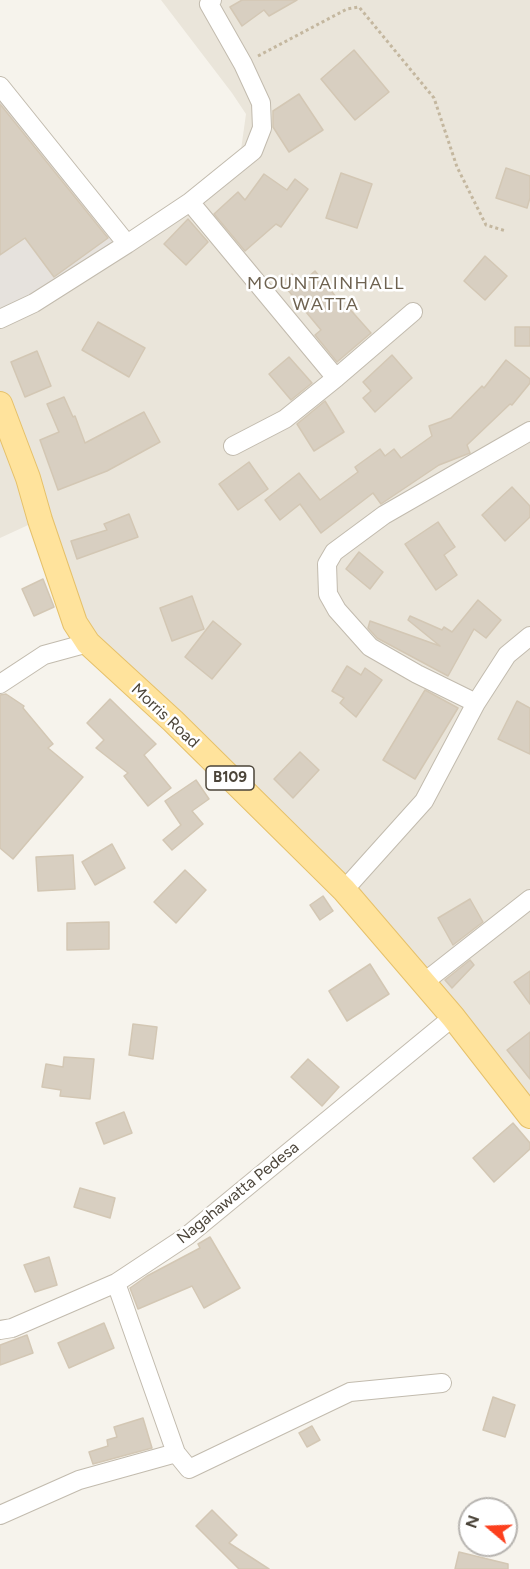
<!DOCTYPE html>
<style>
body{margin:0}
#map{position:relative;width:530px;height:1569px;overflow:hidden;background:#f6f3ec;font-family:Figtree,sans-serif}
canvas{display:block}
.north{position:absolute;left:458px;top:1497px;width:60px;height:60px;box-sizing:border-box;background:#fff;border:2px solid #b7b4b0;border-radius:50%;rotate:289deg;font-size:16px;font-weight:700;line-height:24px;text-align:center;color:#4b4439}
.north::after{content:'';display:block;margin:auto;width:21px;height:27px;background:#fc3f1d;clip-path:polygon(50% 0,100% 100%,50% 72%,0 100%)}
</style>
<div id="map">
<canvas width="530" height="1569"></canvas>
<div class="north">N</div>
</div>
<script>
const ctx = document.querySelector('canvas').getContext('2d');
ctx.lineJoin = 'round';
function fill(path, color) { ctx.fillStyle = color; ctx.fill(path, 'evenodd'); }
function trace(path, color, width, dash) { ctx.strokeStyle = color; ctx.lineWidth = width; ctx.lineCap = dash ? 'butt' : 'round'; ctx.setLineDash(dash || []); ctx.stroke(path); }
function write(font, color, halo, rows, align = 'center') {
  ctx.font = font + ' Figtree,sans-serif'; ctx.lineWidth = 5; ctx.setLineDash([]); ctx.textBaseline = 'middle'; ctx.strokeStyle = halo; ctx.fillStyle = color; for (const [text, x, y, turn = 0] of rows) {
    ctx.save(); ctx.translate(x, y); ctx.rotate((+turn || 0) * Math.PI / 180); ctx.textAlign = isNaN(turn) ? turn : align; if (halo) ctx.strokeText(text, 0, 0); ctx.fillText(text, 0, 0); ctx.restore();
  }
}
fill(new Path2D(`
 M161,0H530V1116L453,1017L88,643L39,520L0,538V319L239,164L246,114L232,93Z`), '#eae5da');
fill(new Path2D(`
 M0,87L127,244L0,319Z`), '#e6e2dd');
const building = new Path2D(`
 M242,0H297L269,16L264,10L242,26L230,7Z
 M354,50L389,92L355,120L321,79Z
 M299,94L323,130L289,152L273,127V111Z
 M0,104L108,238L54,277L25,238L0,255Z
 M506,168L530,176V198L527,208L496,198Z
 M341,173L372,184L357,228L326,218Z
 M264,174L287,190L295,179L308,189L281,227L276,224L245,251L214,214L238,192L245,200Z
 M188,219L208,242L186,265L164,244Z
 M485,256L507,276L485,300L464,281Z
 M315,271L345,308L347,306L371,333L337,362L315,335L321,330L282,283L292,274L300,284Z
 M98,322L145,348L129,377L82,350Z
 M515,327H530V346H515Z
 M37,351L51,386L25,397L11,362Z
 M392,355L412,378L375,412L363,398L371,391L363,382Z
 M289,357L312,383L291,400L269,374Z
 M506,360L530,379V383L512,405L510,404L467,445L470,453L439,465L381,504L373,493L321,533L300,504L280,520L265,500L299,473L320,500L358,472L355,467L380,449L385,456L394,449L401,458L432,436L429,426L451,418L482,386L484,388Z
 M64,397L73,417L75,416L85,443L144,412L160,442L107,471L58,490L40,440L59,432L47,404Z
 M325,401L344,432L314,451L297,424Z
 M249,462L268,489L238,510L219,484Z
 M512,487L530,506V517L505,541L482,515Z
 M129,514L138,537L77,559L71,541L107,530L104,524Z
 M438,522L455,547L444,555L457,575L436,590L405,544Z
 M359,552L383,572L370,589L346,569Z
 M43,579L54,607L34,616L22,589Z
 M192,596L204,629L172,641L160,608Z
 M478,600L501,620L486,638L474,629L448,676L377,638L368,628L370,621L440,646L408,620L410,616L442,630L444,627L452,632Z
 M213,621L241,644L212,679L185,657Z
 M347,666L361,675L365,668L382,680L356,717L340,703L344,698L332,691Z
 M425,690L458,708L415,779L383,760Z
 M6,694L24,706L23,708L53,744L48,748L83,777L13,859L0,848V695Z
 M110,699L156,744L144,755L171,788L148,806L124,776L128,773L96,748L104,740L87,723Z
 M517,701L530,708V754L498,739Z
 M300,752L319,770L293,798L274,779Z
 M196,780L209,799L192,811L203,824L172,850L163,840L181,825L165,801Z
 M112,844L125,868L95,885L82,862Z
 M73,855L75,889L38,891L36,857Z
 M185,870L206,890L176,923L154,902Z
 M323,896L333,911L320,920L310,905Z
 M470,899L483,922L453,945L438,918Z
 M109,922V949L67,950V923Z
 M470,960L474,965L452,988L445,980Z
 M370,964L389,994L347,1021L329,991Z
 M530,971V1004L514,982Z
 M133,1024L157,1027L153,1059L129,1055Z
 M530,1032V1079L507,1050Z
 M64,1057L94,1059L90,1099L60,1096L61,1090L42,1087L46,1064L63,1067Z
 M308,1059L339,1087L322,1106L291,1077Z
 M124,1112L132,1133L104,1144L96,1123Z
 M513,1123L530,1143V1149L494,1182L473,1158Z
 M80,1188L115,1198L110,1218L74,1207Z
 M210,1237L240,1288L204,1308L192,1286L138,1309L130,1288L147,1276L200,1248L198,1244Z
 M49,1257L57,1285L35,1292L24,1265Z
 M104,1323L114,1348L69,1368L58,1343Z
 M27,1335L33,1353L0,1365V1345Z
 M493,1397L515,1405L505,1437L483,1430Z
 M143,1418L152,1448L93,1464L89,1452L108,1446L107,1440L117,1437L114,1427Z
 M312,1426L320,1440L307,1447L299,1433Z
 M212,1510L237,1535L229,1543L269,1569H239L196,1526Z
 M459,1552L508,1564V1569H455Z`);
fill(building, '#d8cfc1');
trace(building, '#d3c7b4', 1.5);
const minor = new Path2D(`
 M0,86L127,244
 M190,202L336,378L413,312
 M0,319L34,303L127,244L190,202L253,151L262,128L261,103L243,64L209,4L212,0
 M233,446L285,419L336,378
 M0,684L44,655L88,643
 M476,703L417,674L370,647L337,610L328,594L327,564L334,552L384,515L530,431
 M344,890L424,801L476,703L507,655L530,636
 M423,983L530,899
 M116,1283L176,1453L189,1469L350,1392L442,1383
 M0,1330L12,1328L116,1283L187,1236L453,1017
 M0,1515L79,1480L176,1453`);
const major = new Path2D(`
 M0,404L28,478L40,520L75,623L88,643L173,721L344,890L453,1017L530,1116`);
trace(minor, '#c2bbae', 20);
trace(major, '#e6c16a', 26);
trace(new Path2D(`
 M258,56L347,9L359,7L434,98L457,167L486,225L506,231`), '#c4b79f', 3, [3, 3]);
trace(minor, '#fff', 18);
trace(major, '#ffe39c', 24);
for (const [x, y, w] of [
 [230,778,48]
]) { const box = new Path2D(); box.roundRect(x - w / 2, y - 12, w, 24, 4.5); ctx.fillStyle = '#fff'; ctx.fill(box); trace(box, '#4b4439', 1.5); }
write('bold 15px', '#4b4439', null, [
 ["B109",230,778]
]);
write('16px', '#4b4439', '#fff', [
 ["Morris Road",165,716,43],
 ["Nagahawatta Pedesa",238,1193,-39]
]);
ctx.letterSpacing = '1.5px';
write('18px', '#6e6250', '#fff', [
 ["MOUNTAINHALL",326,284],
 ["WATTA",326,305]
]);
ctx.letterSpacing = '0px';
</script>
